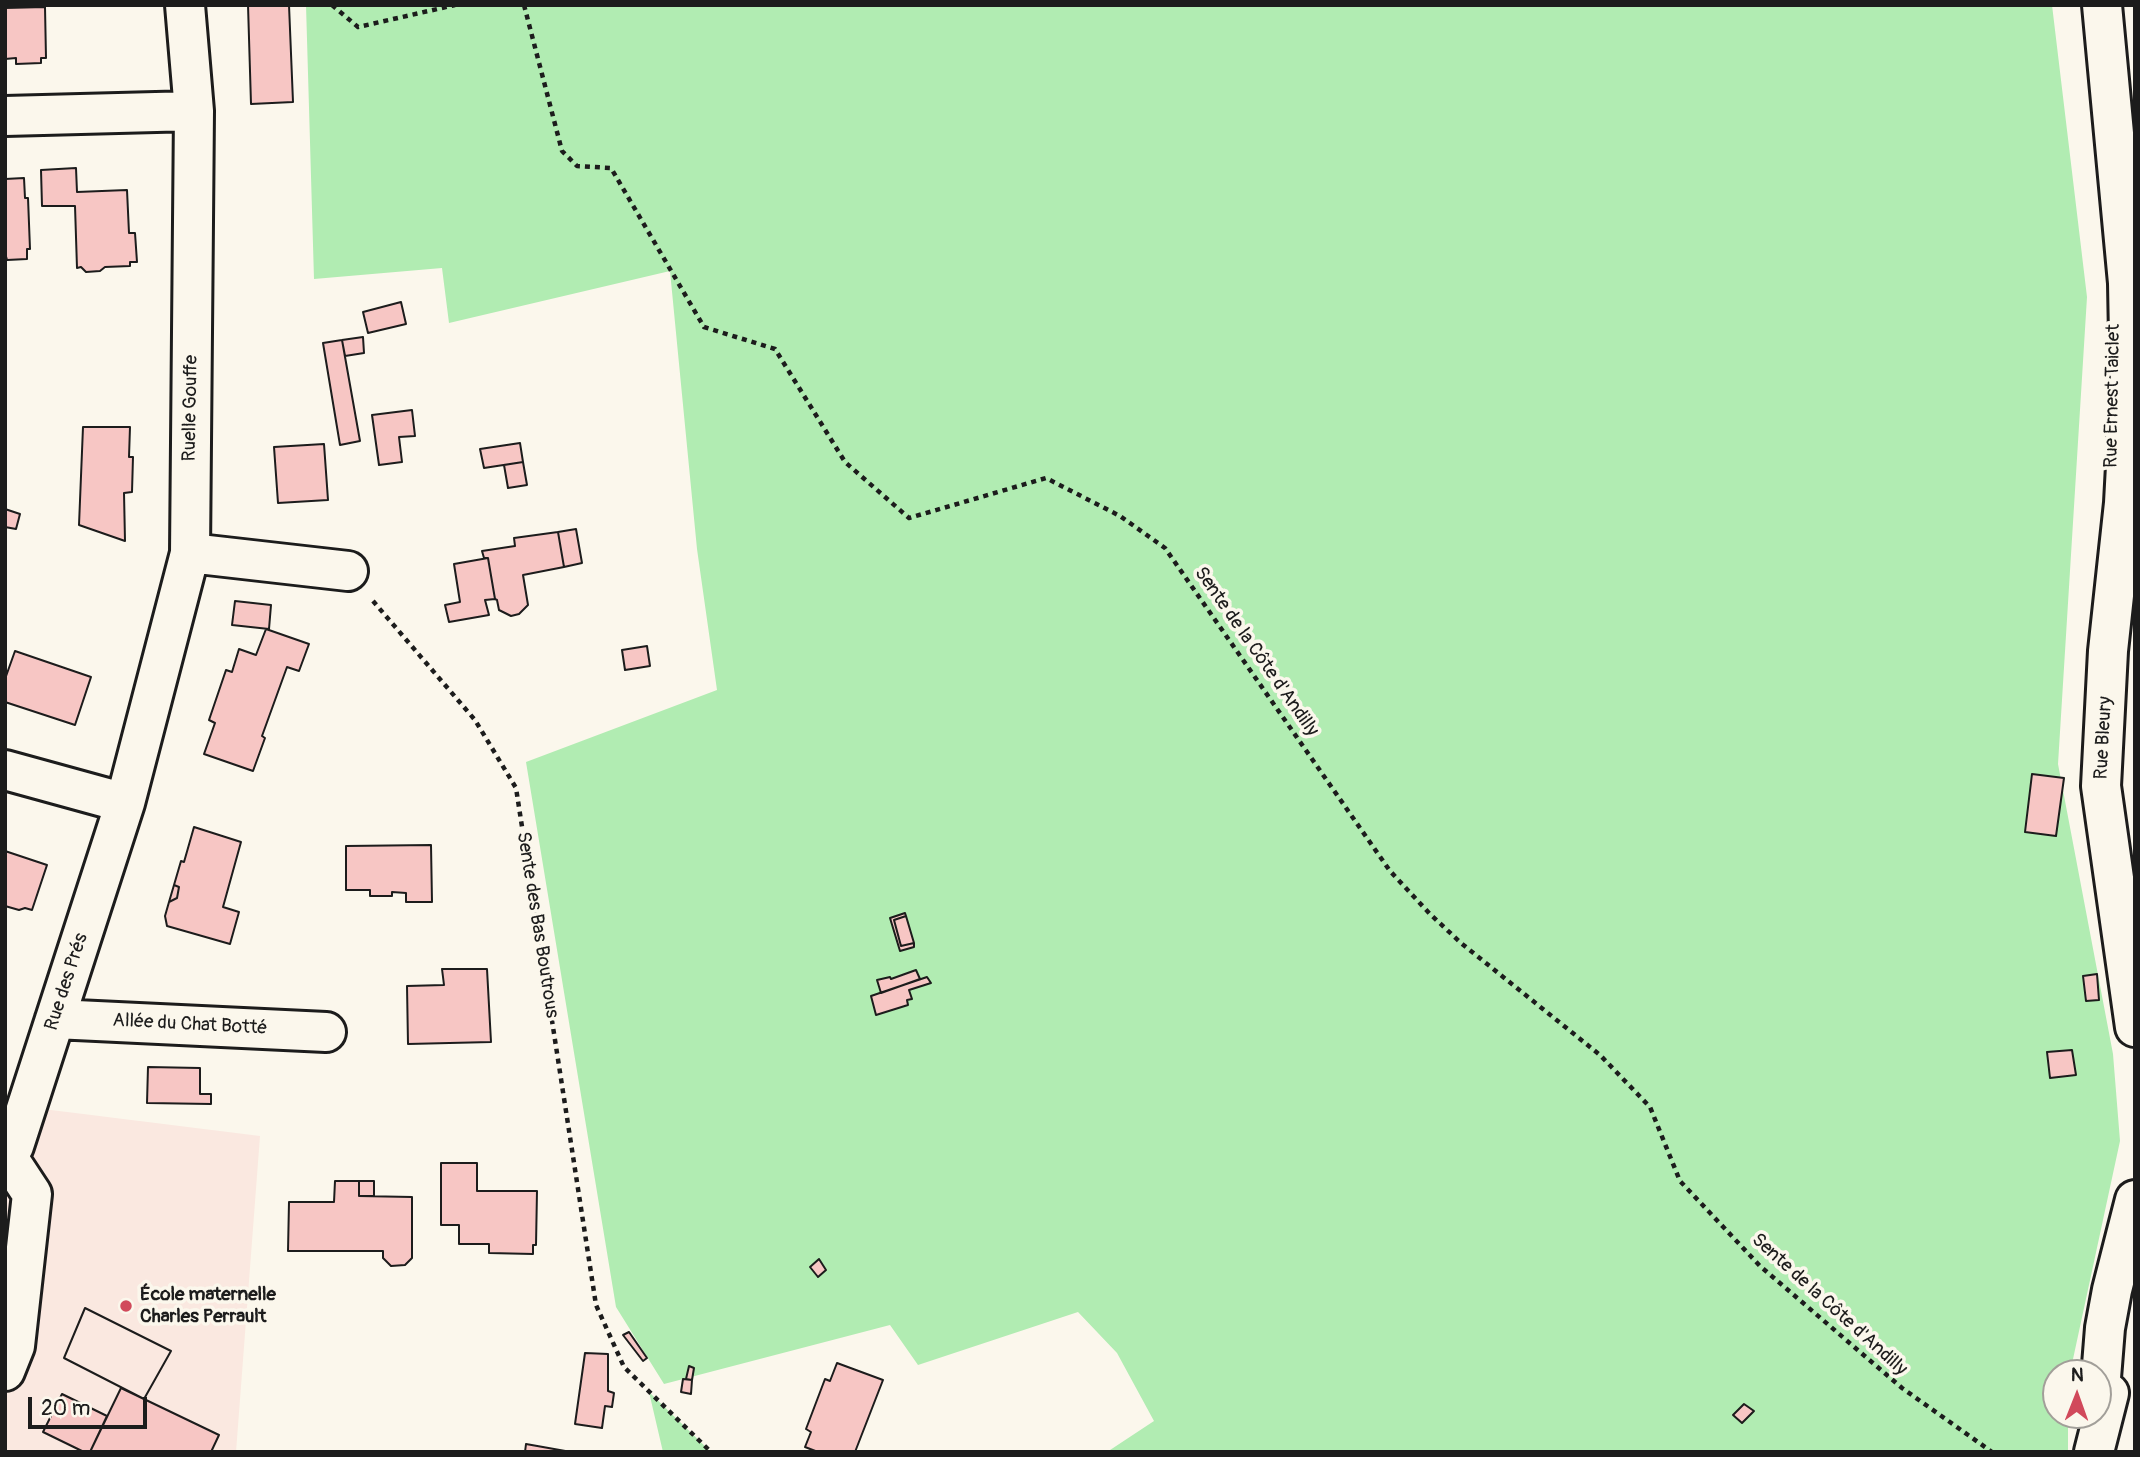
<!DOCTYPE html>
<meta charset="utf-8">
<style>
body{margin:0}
#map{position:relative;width:2140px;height:1457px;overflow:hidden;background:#fbf7ec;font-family:Pangolin,sans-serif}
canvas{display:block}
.frame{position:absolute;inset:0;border:7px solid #1c1c1c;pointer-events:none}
.north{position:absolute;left:2042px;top:1359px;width:70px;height:70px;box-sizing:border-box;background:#fbf7ec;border:2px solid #a29f99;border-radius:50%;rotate:1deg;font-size:19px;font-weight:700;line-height:28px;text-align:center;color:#1c1c1c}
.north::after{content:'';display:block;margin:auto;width:24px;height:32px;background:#d1495b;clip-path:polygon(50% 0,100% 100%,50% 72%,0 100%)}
.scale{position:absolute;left:28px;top:1397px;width:119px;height:32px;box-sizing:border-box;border:4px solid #1c1c1c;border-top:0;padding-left:9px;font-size:21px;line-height:24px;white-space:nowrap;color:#1c1c1c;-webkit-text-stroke:5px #fbf7ec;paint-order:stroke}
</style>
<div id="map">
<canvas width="2140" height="1457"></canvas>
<div class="frame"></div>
<div class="north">N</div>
<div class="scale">20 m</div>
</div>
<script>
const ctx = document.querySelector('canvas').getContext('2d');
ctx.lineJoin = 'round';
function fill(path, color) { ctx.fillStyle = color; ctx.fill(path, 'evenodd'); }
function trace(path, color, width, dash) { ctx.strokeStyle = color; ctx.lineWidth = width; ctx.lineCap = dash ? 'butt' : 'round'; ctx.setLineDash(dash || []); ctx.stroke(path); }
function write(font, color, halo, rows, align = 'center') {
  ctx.font = font + ' Pangolin,sans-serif'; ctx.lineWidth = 7; ctx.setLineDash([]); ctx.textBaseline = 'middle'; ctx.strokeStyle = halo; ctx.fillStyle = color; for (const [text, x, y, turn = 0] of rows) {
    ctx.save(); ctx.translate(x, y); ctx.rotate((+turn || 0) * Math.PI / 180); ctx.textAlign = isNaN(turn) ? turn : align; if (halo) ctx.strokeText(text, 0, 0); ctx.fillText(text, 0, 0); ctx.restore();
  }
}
fill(new Path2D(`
 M27,1107L260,1136L236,1452H5V1162Z`), '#fae8e0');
fill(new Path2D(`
 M306,5H2052L2087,297L2058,764L2113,1054L2120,1141L2070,1373H2056V1415H2068V1452H1107L1154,1421L1117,1353L1078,1312L918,1365L890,1325L664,1384L616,1307L526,762L717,690L697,549L670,271L449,323L442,268L314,279Z
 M649,1392L711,1452H663Z`), '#b1ecb2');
const building = new Path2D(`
 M248,5H289L293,102L251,104Z
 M45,7L46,58H41V63L16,64V58L5,59V8Z
 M76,168L77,192L127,190L129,233H135L137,262H130V266L105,267L100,271L86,272L81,267L77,268L75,206H42L41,170Z
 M24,178L25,198H28L30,249H27V259L7,260L5,253V179Z
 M401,302L406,324L368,333L363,312Z
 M363,337L364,353L345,356L342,340Z
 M342,340L360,441L340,445L323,343Z
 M412,410L415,436L399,437L402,462L379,465L372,415Z
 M83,427H130L129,457H133L132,492L124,493L125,541L79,525Z
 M520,443L523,462L484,468L480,449Z
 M324,444L328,500L278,503L274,447Z
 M523,462L527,485L508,488L504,465Z
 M5,509L20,514L16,529L5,527Z
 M576,529L582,563L564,567L558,532Z
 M558,532L564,567L523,575L528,605L519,614L511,616L499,610L497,600L495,599L488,558H484L482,551L515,546L514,538Z
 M488,558L495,599L485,600L489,615L449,622L445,605L460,602L454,564Z
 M235,601L271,605L269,629L232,625Z
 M266,629L309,644L299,671L287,667L262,736L265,738L253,771L204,754L215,723L209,720L226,670L232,672L239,649L256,655Z
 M647,646L650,666L625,670L622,650Z
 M15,651L91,677L75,725L5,702V679Z
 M2032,774L2064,778L2056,836L2025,832Z
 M194,827L241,842L223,907L239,912L230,944L167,926L165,916L169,902L177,898L179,887L174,885L181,861L184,862Z
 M431,845L432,902H406V893L392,892V896H370V890H346V846Z
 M5,851L47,865L32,910L25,908L19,910L5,906Z
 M174,885L179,887L177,898L169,902Z
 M905,913L906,916L894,920L901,946L914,943V947L900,951L890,918Z
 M906,916L914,943L901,946L894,920Z
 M442,969H487L491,1042L408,1044L407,986L444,985Z
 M916,970L920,979L881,993L877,980L890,977L891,979Z
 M2097,974L2099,1000L2086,1001L2083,976Z
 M927,977L931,983L909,990L912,999L907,1000L908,1005L876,1015L871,996Z
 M2072,1050L2076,1075L2050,1078L2047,1052Z
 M148,1067L200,1068V1094H211V1104L147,1103Z
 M441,1163H477V1191H537L536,1245H533V1254L489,1253V1244H459V1225H441Z
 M335,1181H359V1196L412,1197V1258L405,1265L391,1266L383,1258V1251H288L289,1202H334Z
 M359,1181H374V1196H359Z
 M819,1259L826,1270L818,1277L810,1267Z
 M85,1308L171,1351L144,1399L64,1358Z
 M85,1308L171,1351L144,1399L64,1358Z
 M629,1332L647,1358L643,1361L623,1335Z
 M585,1353L608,1354V1391L614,1393L612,1407L605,1406L602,1428L575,1424Z
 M837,1363L883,1380L855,1452H818L805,1447L811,1432L806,1429L825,1379L830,1381Z
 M689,1366L694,1368L692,1380L686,1379Z
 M683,1379L692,1380L691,1394L681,1392Z
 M121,1388L219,1435L211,1452H90Z
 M62,1394L107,1416L90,1452H84L43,1432Z
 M1744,1404L1754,1411L1742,1423L1733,1415Z
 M526,1444L571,1452H525Z`);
fill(building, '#f7c6c4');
trace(building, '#1c1c1c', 2);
const minor = new Path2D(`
 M2102,5L2128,283L2130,391L2124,503L2108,651L2101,786L2135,1027
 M5,116L194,111
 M190,553L348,571
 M5,770L125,803
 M55,1019L326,1032
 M5,1159L14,1146L125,803L190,553L194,111L185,5
 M5,1371L15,1346L32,1194L7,1156
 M2098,1415L2105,1328L2112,1290L2135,1200
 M2094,1452L2109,1393`);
trace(minor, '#1c1c1c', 44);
trace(new Path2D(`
 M332,5L358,27L455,5
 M524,5L562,151L577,166L611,168L704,327L775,349L845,462L909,518L1046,478L1120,516L1165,548L1390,871L1430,914L1461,943L1600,1055L1650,1107L1680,1181L1760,1266L1902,1388L1992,1452
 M373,601L475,720L516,788L596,1305L624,1367L711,1452`), '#1c1c1c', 4.5, [5, 5]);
trace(minor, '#fbf7ec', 38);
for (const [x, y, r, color] of [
 [126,1306,7,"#d1495b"]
]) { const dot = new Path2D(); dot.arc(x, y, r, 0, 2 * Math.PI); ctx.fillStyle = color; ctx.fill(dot); trace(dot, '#fbf7ec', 2.5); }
write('19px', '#1c1c1c', '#fbf7ec', [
 ["Rue Ernest Taiclet",2113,396,-89],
 ["Ruelle Gouffe",191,408,-89],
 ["Sente de la Côte d'Andilly",1256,652,55],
 ["Rue Bleury",2104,738,-87],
 ["Sente des Bas Boutrous",537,925,81],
 ["Rue des Prés",67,982,-72],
 ["Allée du Chat Botté",190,1025,3],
 ["Sente de la Côte d'Andilly",1829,1305,42]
]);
write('bold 19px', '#1c1c1c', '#fbf7ec', [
 ["École maternelle",140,1295],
 ["Charles Perrault",140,1317]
], 'left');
</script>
